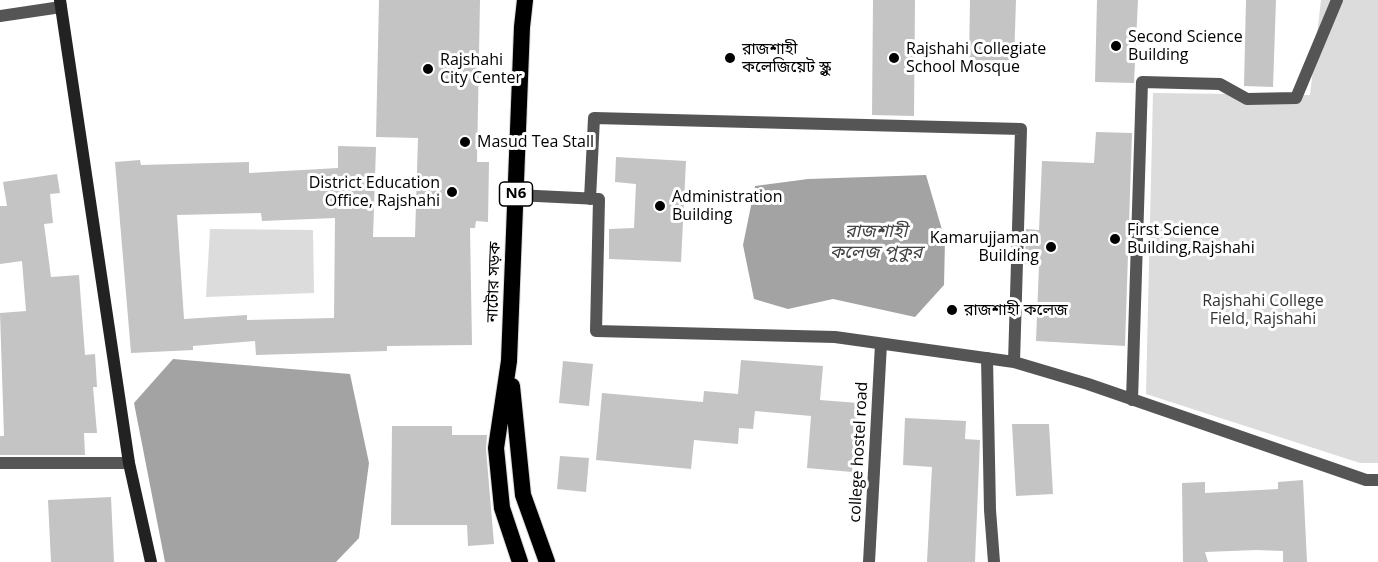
<!DOCTYPE html>
<meta charset="utf-8">
<style>
body{margin:0}
canvas{display:block;background:#fff}
</style>
<canvas width="1378" height="562"></canvas>
<script>
const ctx = document.querySelector('canvas').getContext('2d');
ctx.lineJoin = 'round';
function fill(path, color) { ctx.fillStyle = color; ctx.fill(path, 'evenodd'); }
function trace(path, color, width, dash) { ctx.strokeStyle = color; ctx.lineWidth = width; ctx.lineCap = dash ? 'butt' : 'round'; ctx.setLineDash(dash || []); ctx.stroke(path); }
function write(font, color, halo, rows, align = 'center') {
  ctx.font = font + ' "Open Sans","Noto Sans Bengali",sans-serif'; ctx.lineWidth = 6; ctx.setLineDash([]); ctx.textBaseline = 'middle'; ctx.strokeStyle = halo; ctx.fillStyle = color; for (const [text, x, y, turn = 0] of rows) {
    ctx.save(); ctx.translate(x, y); ctx.rotate((+turn || 0) * Math.PI / 180); ctx.textAlign = isNaN(turn) ? turn : align; if (halo) ctx.strokeText(text, 0, 0); ctx.fillText(text, 0, 0); ctx.restore();
  }
}
fill(new Path2D(`
 M1321,0H1378V463H1360L1146,394L1153,93L1310,95Z
 M210,229L313,230L314,293L206,297Z`), '#dcdcdc');
fill(new Path2D(`
 M926,175L945,240L944,285L915,317L833,299L788,309L754,299L743,245L755,186L808,179Z
 M173,359L350,374L369,463L359,538L336,562H165L134,403Z`), '#a3a3a3');
fill(new Path2D(`
 M379,0H480L477,162H489L488,222L476,221L475,228H470L472,345L387,346V351L256,355L255,341L193,346V350L131,353L115,162L140,160L141,165L249,162V173L338,168V146L376,147L373,237H415L418,138L376,137ZM261,213L262,221L335,218L334,318L247,320V315L184,319L177,215Z
 M873,0H915L914,116L872,115Z
 M970,0H1016L1014,61L969,60Z
 M1097,0H1138L1134,83L1095,82Z
 M1246,0H1276L1273,87L1244,86Z
 M1096,132L1132,133L1125,346L1036,341L1039,265L1025,264L1026,229L1039,230L1042,161L1094,163Z
 M616,157L686,161L681,262L609,259V229L634,228L636,184L615,182Z
 M57,174L60,193L50,194L53,223L44,224L51,277L79,275L85,355L95,354L97,387H93L97,433H84L85,455H0V436H4L0,313L26,311L22,261L0,264V206H7L3,182Z
 M741,360L823,366L820,400L858,403L852,472L807,468L811,416L755,411L753,429L739,428L738,444L694,440L691,469L596,460L602,393L703,402L704,391L738,394Z
 M563,361L593,364L589,406L559,403Z
 M905,418L966,421L965,439L980,440L975,562H927L932,467L903,465Z
 M1012,424H1049L1053,494L1016,496Z
 M392,426H452V435H487L486,449L494,544L468,546L467,525H391Z
 M560,456L589,458L586,492L557,489Z
 M1303,480L1307,562H1283V551L1256,550L1205,552L1208,562H1183L1182,483L1205,482V493L1278,489V482Z
 M111,497L114,562H51L48,500Z`), '#c4c4c4');
const trunk = new Path2D(`
 M512,386L523,495L547,562
 M520,562L502,508L496,448L509,361L522,27L525,0`);
trace(trunk, '#dbdbdb', 18);
trace(new Path2D(`
 M987,358L990,510L994,562
 M869,562L881,344`), '#555', 12);
trace(new Path2D(`
 M0,16L61,7
 M516,195L599,199L596,331L835,337L1014,362L1088,384L1366,480H1378
 M590,199L594,118L1021,129L1014,362
 M1132,400L1142,82L1220,84L1247,99L1296,98L1337,0
 M0,463H129`), '#555', 12);
trace(new Path2D(`
 M60,0L129,463L151,562`), '#222', 12);
trace(trunk, '#000', 16);
for (const [x, y, r, color] of [
 [1116,46,6,"#000"],
 [730,58,6,"#000"],
 [894,58,6,"#000"],
 [428,69,6,"#000"],
 [465,142,6,"#000"],
 [452,192,6,"#000"],
 [660,206,6,"#000"],
 [1115,239,6,"#000"],
 [1051,247,6,"#000"],
 [952,310,6,"#000"]
]) { const dot = new Path2D(); dot.arc(x, y, r, 0, 2 * Math.PI); ctx.fillStyle = color; ctx.fill(dot); trace(dot, '#fff', 2); }
for (const [x, y, w] of [
 [516,194,33]
]) { const box = new Path2D(); box.roundRect(x - w / 2, y - 12, w, 24, 4.5); ctx.fillStyle = '#fff'; ctx.fill(box); trace(box, '#000', 1.5); }
write('bold 15px', '#000', null, [
 ["N6",516,194]
]);
write('16px', '#000', '#fff', [
 ["Second Science",1128,37],
 ["Building",1128,55],
 ["রাজশাহী",742,49],
 ["কলেজিয়েট স্কুল",742,67],
 ["Rajshahi Collegiate",906,49],
 ["School Mosque",906,67],
 ["Rajshahi",440,60],
 ["City Center",440,78],
 ["Masud Tea Stall",477,142],
 ["District Education",440,183,"right"],
 ["Office, Rajshahi",440,201,"right"],
 ["Administration",672,197],
 ["Building",672,215],
 ["First Science",1127,230],
 ["Building,Rajshahi",1127,248],
 ["Kamarujjaman",1039,238,"right"],
 ["Building",1039,256,"right"],
 ["রাজশাহী কলেজ",964,310]
], 'left');
write('16px', '#000', '#fff', [
 ["নাটোর সড়ক",494,282,-88],
 ["college hostel road",859,452,-87]
]);
write('16px', '#333', '#fff', [
 ["Rajshahi College",1263,301],
 ["Field, Rajshahi",1263,319]
]);
write('italic 18px', '#444', '#fff', [
 ["রাজশাহী",876,232],
 ["কলেজ পুকুর",876,253]
]);
</script>
